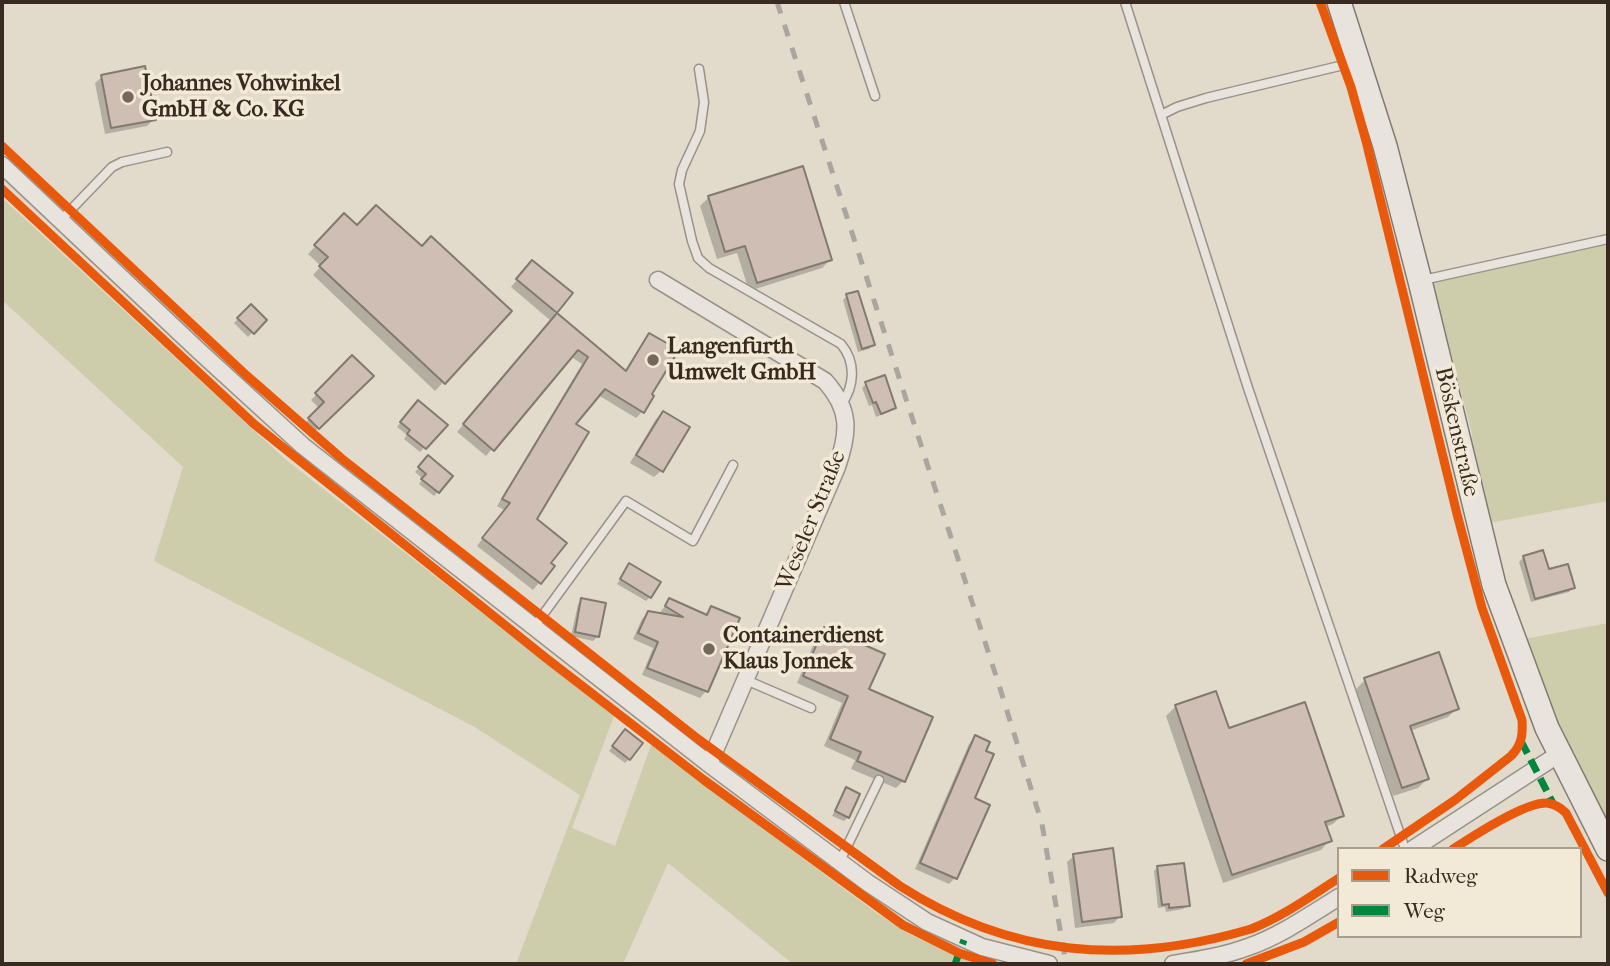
<!DOCTYPE html>
<meta charset="utf-8">
<style>
body{margin:0}
#map{position:relative;width:1610px;height:966px;overflow:hidden;background:#e2dacb;font-family:"IM FELL French Canon",serif}
canvas{display:block}
.frame{position:absolute;inset:0;border:4px solid #382a21;pointer-events:none}
.legend{position:absolute;left:1337px;top:847px;width:245px;height:91px;box-sizing:border-box;background:#f2ead7;border:2px solid #a89d8e;margin:0;padding:9px 12px;list-style:none;font-size:21px;color:#382a21}
.legend li{display:flex;align-items:center;gap:14px;height:35px}
.legend b{width:35px;border:2px solid #a89d8e}
</style>
<div id="map">
<canvas width="1610" height="966"></canvas>
<div class="frame"></div>
<ul class="legend">
<li><b style="height:9px;background:#e8590c"></b>Radweg</li>
<li><b style="height:9px;background:#00873e"></b>Weg</li>
</ul>
</div>
<script>
const ctx = document.querySelector('canvas').getContext('2d');
ctx.lineJoin = 'round';
function fill(path, color) { ctx.fillStyle = color; ctx.fill(path, 'evenodd'); }
function trace(path, color, width, dash) { ctx.strokeStyle = color; ctx.lineWidth = width; ctx.lineCap = dash ? 'butt' : 'round'; ctx.setLineDash(dash || []); ctx.stroke(path); }
function write(font, color, halo, rows, align = 'center') {
  ctx.font = font + ' "IM FELL French Canon",serif'; ctx.lineWidth = 7; ctx.setLineDash([]); ctx.textBaseline = 'middle'; ctx.strokeStyle = halo; ctx.fillStyle = color; for (const [text, x, y, turn = 0] of rows) {
    ctx.save(); ctx.translate(x, y); ctx.rotate((+turn || 0) * Math.PI / 180); ctx.textAlign = isNaN(turn) ? turn : align; if (halo) ctx.strokeText(text, 0, 0); ctx.fillText(text, 0, 0); ctx.restore();
  }
}
fill(new Path2D(`
 M2,198L285,459L614,716L572,828L615,846L651,745L875,912L911,935L976,964H793L668,863L623,964H516L580,795L473,726L154,561L183,467L2,300Z
 M1608,239V501L1478,525L1472,433L1431,278Z
 M1608,623V845L1514,641Z`), '#cdccab');
fill(new Path2D(`
 M102,77L154,119L147,126L105,134L95,83Z
 M709,197L830,260L822,268L749,291L737,253L717,259L700,206Z
 M344,216L357,227L421,248L510,311L435,391L313,275L321,266L308,254Z
 M526,269L570,293L554,313L624,372L643,342L650,335L649,395L642,412L636,418L598,395L573,425L535,519L549,563L553,566L533,590L477,546L504,510L497,506L582,364L570,356L486,456L457,432L551,321L511,287Z
 M847,296L873,345L869,349L858,352L843,300Z
 M251,306L265,320L248,337L234,323Z
 M352,358L371,376L312,434L303,425L320,409L311,400Z
 M866,384L894,408L889,412L876,417L872,405L869,406L862,388Z
 M414,406L445,425L420,452L404,439L407,435L397,427Z
 M663,413L661,471L654,477L630,463L656,419Z
 M424,462L438,492L434,496L419,484L423,479L415,472Z
 M1542,553L1547,571L1573,588L1569,592L1531,602L1519,562L1523,558Z
 M629,566L650,597L646,601L617,584Z
 M582,600L598,636L593,641L571,636L578,604Z
 M669,600L705,614L711,608L738,619L706,691L700,698L642,675L653,648L633,639L642,619L649,613L659,614Z
 M824,629L867,690L931,718L903,781L896,788L851,769L855,760L824,746L842,703L797,683L817,636Z
 M1365,680L1457,708L1448,717L1410,731L1427,779L1418,788L1393,796L1356,689Z
 M1215,693L1228,730L1342,815L1333,824L1325,827L1330,840L1321,850L1223,883L1166,716L1175,707Z
 M621,736L629,759L625,763L609,751Z
 M975,737L955,878L949,884L915,869L969,744Z
 M846,789L848,817L844,821L832,816Z
 M1074,856L1120,916L1114,923L1075,928L1067,862Z
 M1158,867L1188,905L1183,909L1166,912L1165,907L1158,908L1154,871Z`), '#0003');
const building = new Path2D(`
 M145,66L156,120L111,128L101,75Z
 M803,166L832,260L757,283L745,246L725,252L708,196Z
 M376,205L422,246L431,236L512,311L445,384L319,266L328,257L314,245L344,213L357,225Z
 M532,260L573,293L557,313L626,371L649,333L679,350L652,394L654,396L644,413L605,389L576,424L589,432L537,519L567,543L551,563L555,566L541,584L482,538L510,503L502,499L588,357L578,350L494,451L463,424L557,313L516,279Z
 M858,291L875,345L862,349L846,294Z
 M251,304L267,320L254,334L237,318Z
 M352,355L374,376L319,429L308,418L324,402L315,393Z
 M885,375L896,408L881,414L876,402L873,403L865,382Z
 M418,400L448,425L426,449L407,434L410,430L400,422Z
 M663,411L690,427L663,472L636,455Z
 M428,455L453,476L439,493L421,479L426,474L418,467Z
 M1543,550L1549,569L1568,564L1575,588L1535,599L1523,556Z
 M629,563L661,582L651,598L620,579Z
 M581,598L606,603L599,637L575,632Z
 M669,598L707,615L711,606L740,618L708,692L647,668L658,642L638,633L648,611L683,617L665,606Z
 M824,627L885,654L869,689L933,717L905,782L857,761L861,752L830,739L848,696L803,676Z
 M1439,652L1459,709L1410,726L1429,779L1402,788L1364,678Z
 M1216,691L1229,728L1305,702L1344,816L1325,822L1332,841L1232,875L1175,705Z
 M625,729L643,743L630,760L612,746Z
 M975,735L990,742L986,751L994,754L975,798L990,805L957,879L920,863Z
 M846,787L860,794L849,818L835,811Z
 M1113,848L1122,917L1082,922L1073,854Z
 M1184,863L1190,906L1169,908V904L1162,905L1157,866Z`);
fill(building, '#cfbeb4');
trace(building, '#817a71', 2);
const lane = new Path2D(`
 M844,2L875,96
 M1125,2L1248,388L1405,849
 M699,69L704,102L700,131L682,170L679,184L692,241L698,258L709,268L841,344C856,362 855,386 841,405
 M1161,115L1177,107L1206,98L1356,62
 M61,220L112,167L122,162L167,152
 M1423,280L1608,239
 M534,627L626,501L693,541L733,465
 M746,680L811,708
 M840,861L879,780`);
const street = new Path2D(`
 M2,165L198,350L303,446L709,764L868,883L927,922L982,947L1049,964
 M658,280L825,381C851,410 849,432 837,467L709,764
 M1413,849L1559,754
 M1173,964C1198,960 1224,956 1248,947C1280,936 1310,915 1339,897`);
const secondary = new Path2D(`
 M1339,2L1385,146L1420,281L1494,585L1547,728L1608,849`);
trace(lane, '#989288', 11);
trace(street, '#989288', 19);
trace(secondary, '#817a71', 26);
trace(lane, '#e8e4dd', 8);
trace(street, '#e8e4dd', 16);
trace(secondary, '#e8e4dd', 23);
trace(new Path2D(`
 M777,2L999,685L1042,824L1066,964`), '#aaa59e', 5, [12, 12]);
trace(new Path2D(`
 M1521,741L1554,805
 M955,964L964,940`), '#00873e', 7, [14, 7]);
trace(new Path2D(`
 M1320,2L1351,87L1366,141L1457,514L1482,608L1522,720C1523,734 1522,745 1511,756L1455,800L1383,849
 M2,146L246,375L341,458L698,739L900,886C1011,957 1125,966 1251,929C1282,917 1311,896 1339,878
 M2,189L254,424L546,658L704,780L903,925L959,953L993,964
 M1453,849C1473,836 1525,802 1547,803C1555,804 1561,808 1566,813L1608,893
 M1246,964L1304,942L1339,922`), '#e8590c', 9);
for (const [x, y, r, color] of [
 [128,97,7,"#74685c"],
 [653,360,7,"#74685c"],
 [709,649,7,"#74685c"]
]) { const dot = new Path2D(); dot.arc(x, y, r, 0, 2 * Math.PI); ctx.fillStyle = color; ctx.fill(dot); trace(dot, '#f2ead7', 2.5); }
write('bold 23px', '#382a21', '#f2ead7', [
 ["Johannes Vohwinkel",142,84],
 ["GmbH & Co. KG",142,110],
 ["Langenfurth",667,347],
 ["Umwelt GmbH",667,373],
 ["Containerdienst",723,636],
 ["Klaus Jonnek",723,662]
], 'left');
write('23px', '#382a21', '#f2ead7', [
 ["Böskenstraße",1456,432,77],
 ["Weseler Straße",812,521,-68]
]);
</script>
